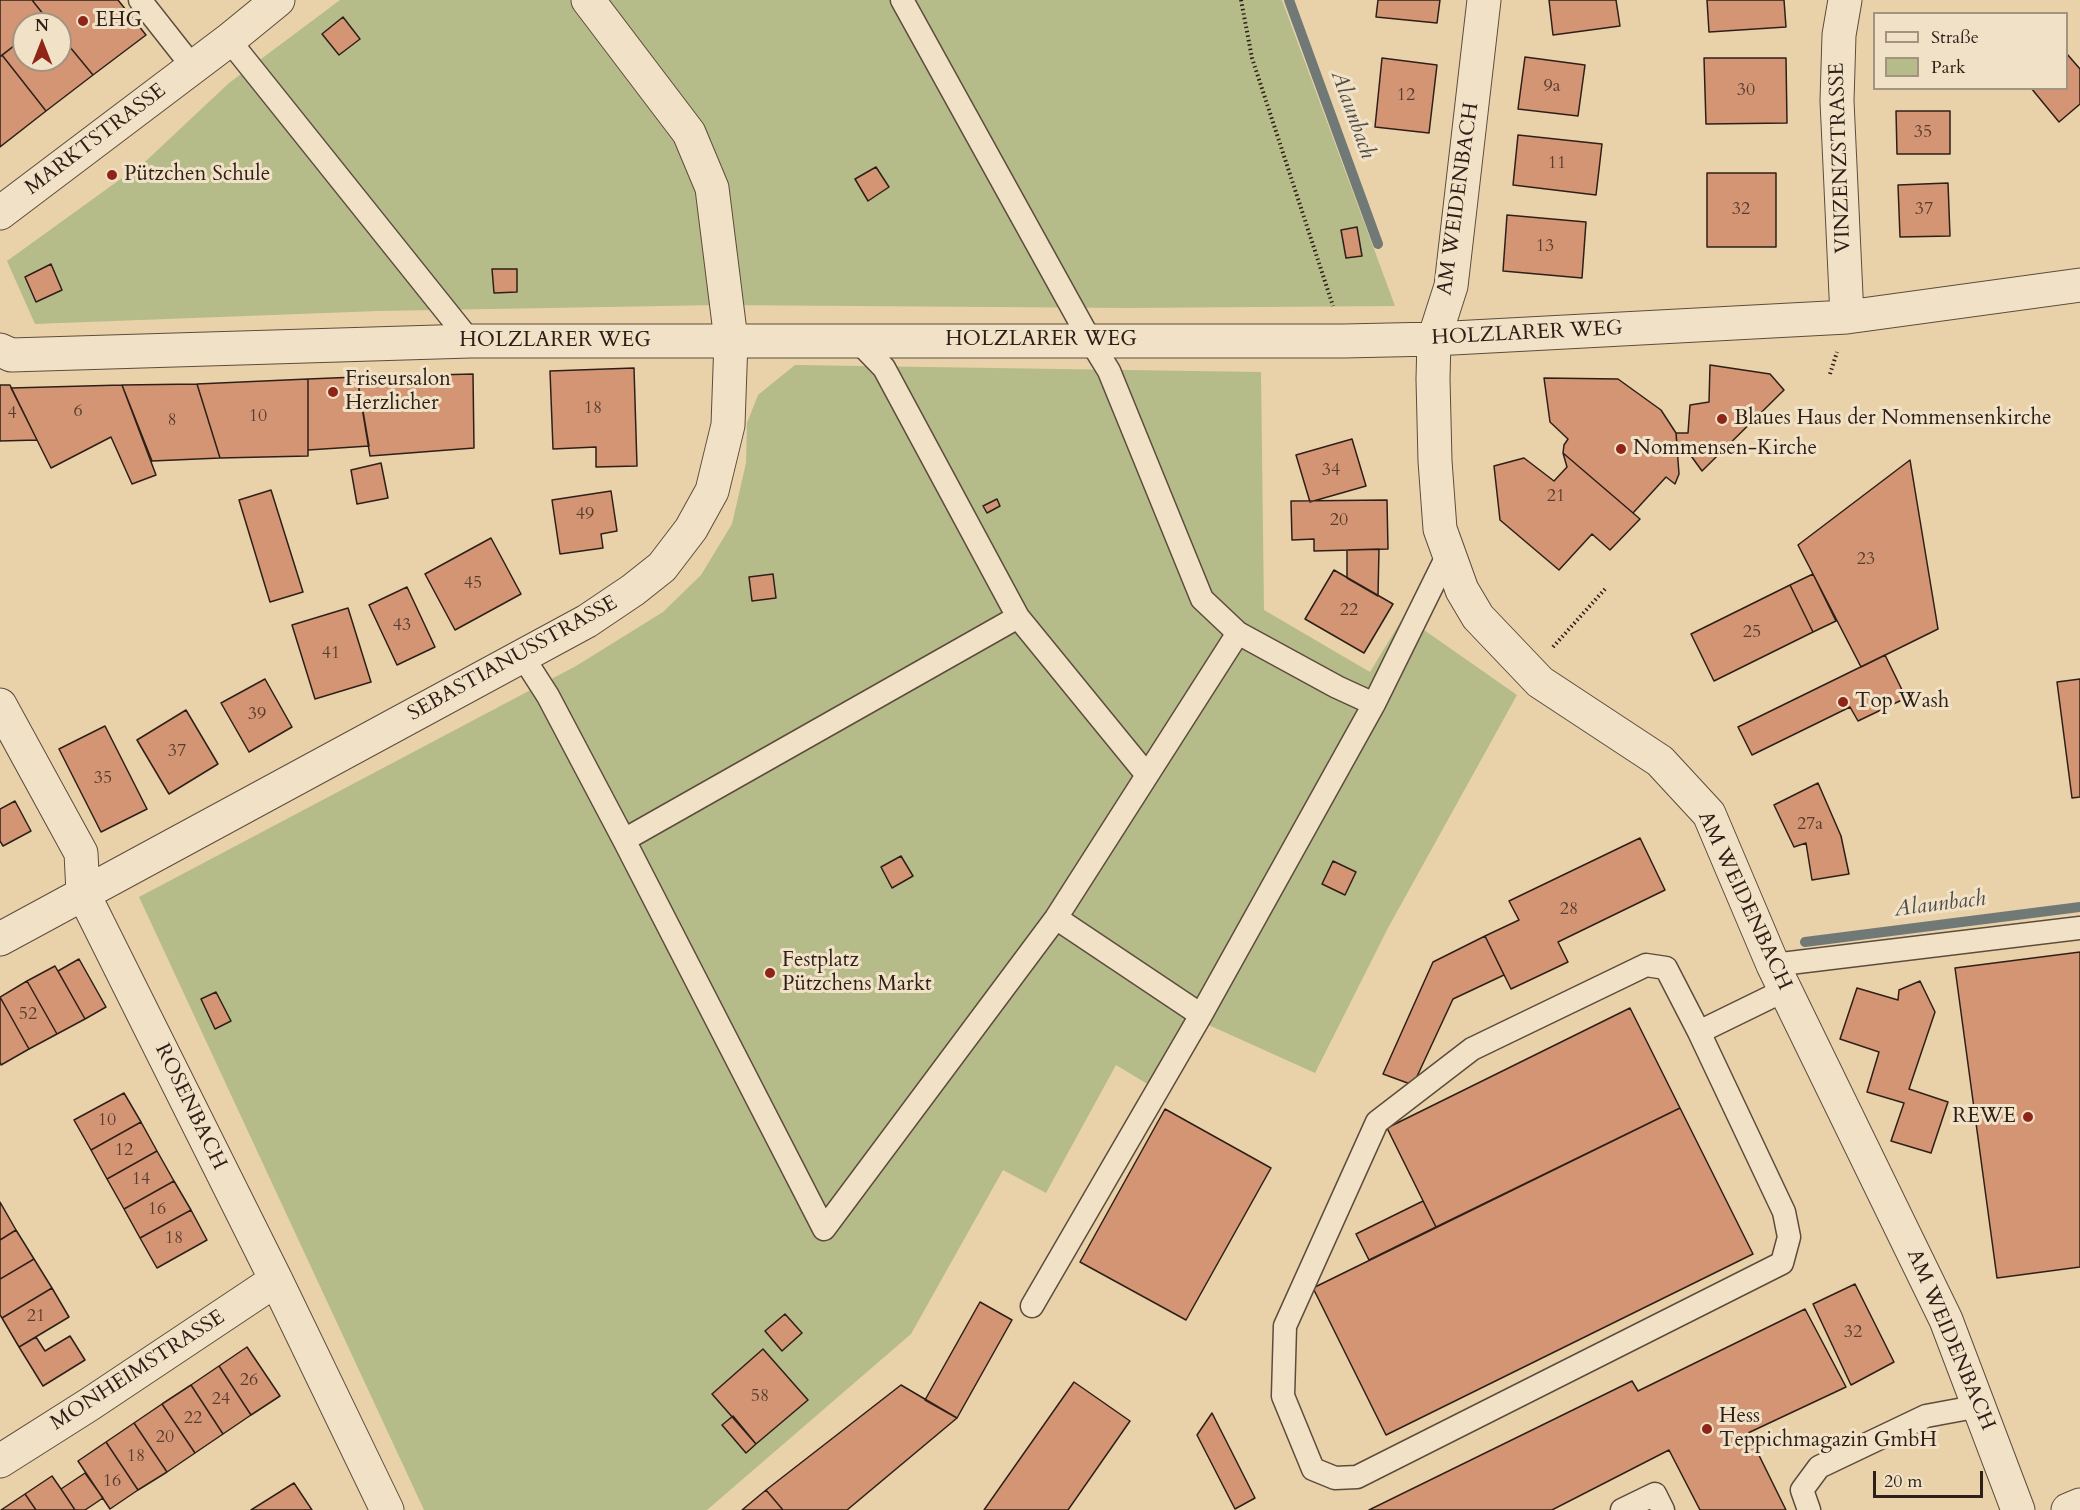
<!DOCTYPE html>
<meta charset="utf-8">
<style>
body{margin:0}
#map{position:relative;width:2080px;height:1510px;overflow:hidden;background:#e9d2a9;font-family:Cardo,serif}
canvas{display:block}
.legend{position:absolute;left:1873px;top:12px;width:195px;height:78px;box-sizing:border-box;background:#f1e2c7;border:2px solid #a39481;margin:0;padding:8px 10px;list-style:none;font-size:18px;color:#2e2019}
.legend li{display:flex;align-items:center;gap:12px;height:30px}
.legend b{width:30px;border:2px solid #a39481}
.north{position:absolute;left:12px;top:12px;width:60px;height:60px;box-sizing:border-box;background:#f1e2c7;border:2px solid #a39481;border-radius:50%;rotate:0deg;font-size:16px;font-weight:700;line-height:24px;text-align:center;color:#2e2019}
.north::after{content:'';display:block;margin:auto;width:21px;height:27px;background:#8f2418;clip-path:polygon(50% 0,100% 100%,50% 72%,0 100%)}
.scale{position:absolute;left:1873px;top:1471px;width:110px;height:27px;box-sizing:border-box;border:3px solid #2e2019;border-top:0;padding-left:8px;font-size:18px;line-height:21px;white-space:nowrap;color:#2e2019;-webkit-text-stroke:4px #f1e2c7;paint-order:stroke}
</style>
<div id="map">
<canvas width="2080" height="1510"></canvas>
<ul class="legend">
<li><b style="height:8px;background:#f1e2c7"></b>Straße</li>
<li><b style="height:16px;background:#b5bc89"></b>Park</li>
</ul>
<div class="north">N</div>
<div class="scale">20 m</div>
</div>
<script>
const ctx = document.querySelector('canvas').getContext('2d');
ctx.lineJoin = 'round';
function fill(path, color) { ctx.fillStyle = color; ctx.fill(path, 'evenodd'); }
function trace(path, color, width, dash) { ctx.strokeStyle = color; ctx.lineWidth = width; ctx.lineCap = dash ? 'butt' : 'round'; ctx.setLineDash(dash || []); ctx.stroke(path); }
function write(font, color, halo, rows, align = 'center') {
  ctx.font = font + ' Cardo,serif'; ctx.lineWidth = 6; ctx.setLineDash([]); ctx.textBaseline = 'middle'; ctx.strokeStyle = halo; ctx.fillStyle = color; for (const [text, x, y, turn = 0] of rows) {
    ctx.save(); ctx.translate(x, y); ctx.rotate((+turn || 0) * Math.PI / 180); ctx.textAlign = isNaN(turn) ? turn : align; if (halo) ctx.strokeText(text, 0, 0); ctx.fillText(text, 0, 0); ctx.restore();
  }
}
fill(new Path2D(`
 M340,0H1282L1395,306L1127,308L719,305L378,311L35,324L7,261L147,160L229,83Z
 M795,365L1261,372L1264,610L1370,672L1404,616L1517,695L1388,928L1315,1073L1191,1017L1154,1088L1116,1065L1046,1193L1003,1170L911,1334L707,1510H424L139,897L576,666L663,612L701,575L732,524L746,463L747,423L758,395Z`), '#b5bc89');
trace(new Path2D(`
 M1289,0L1378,244
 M1805,942L2080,907`), '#717976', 10);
const building = new Path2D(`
 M0,0H32L48,20L42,24H24V38L0,57Z
 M32,0H118L146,35L93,75L60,35V24H51Z
 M1378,0H1440L1437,23L1376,17Z
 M1549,0H1616L1620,26L1553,35Z
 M1707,0H1784L1786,27L1709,32Z
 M343,17L360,39L339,55L322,34Z
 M60,35L93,75L46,111L2,55L24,38V60H60Z
 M2067,54L2080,69V104L2059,122L2031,88H2066Z
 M2,55L46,111L0,147V57Z
 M1525,57L1585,65L1578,116L1518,109Z
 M1382,58L1437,65L1429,133L1375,127Z
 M1704,58H1786L1787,123L1706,124Z
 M1896,111H1950V154H1897Z
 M1518,135L1602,144L1596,195L1513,185Z
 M876,167L889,187L868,201L855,179Z
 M1707,173H1776V247H1707Z
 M1948,183L1950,236L1900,237L1898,185Z
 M1507,215L1586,222L1582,278L1503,271Z
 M1357,227L1362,256L1346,258L1341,230Z
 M51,264L62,290L36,302L25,277Z
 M492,269H517V292L494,293Z
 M1710,365L1770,374L1784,390L1702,471L1689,453L1678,455L1676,433H1688L1690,405L1709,402Z
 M634,368L637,466L596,467V447L553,449L550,371Z
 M473,374L474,448L370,456L357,377Z
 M357,377L369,446L308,450V379Z
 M1544,378L1618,379L1661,410L1676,433L1679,474L1675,484L1666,477L1633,513L1563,453L1564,445L1568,439L1550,422Z
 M308,379V456L220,458L197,384Z
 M197,384L220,458L152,461L122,385Z
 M0,385H10L37,440L0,441Z
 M122,385L156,475L132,484L111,437L51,468L11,388Z
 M1352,439L1366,486L1310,502L1296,455Z
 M1563,453L1640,519L1610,550L1592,534L1559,570L1500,520L1494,466L1524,458L1554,481L1567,467Z
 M1910,460L1938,629L1861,667L1798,545Z
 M381,463L388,498L357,504L351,470Z
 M271,490L303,592L270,602L239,500Z
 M611,491L617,531L601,534L603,548L560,554L552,500Z
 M997,499L1000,506L987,513L983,506Z
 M1387,500L1388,549L1314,551V539L1292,540L1291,501Z
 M491,538L521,594L455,630L425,574Z
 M1379,549L1378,596L1347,578V550Z
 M1334,570L1393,604L1364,653L1305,619Z
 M773,574L776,598L752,601L749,577Z
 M1813,574L1836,621L1813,632L1790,585Z
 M1790,585L1813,632L1714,681L1691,634Z
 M407,587L435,647L397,665L369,605Z
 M348,608L371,682L315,699L292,625Z
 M1885,655L1906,698L1858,721L1850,707L1752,755L1738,727Z
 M265,679L292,727L249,752L221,703Z
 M2080,679V797L2072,798L2057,682Z
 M186,710L218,764L169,794L137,740Z
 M105,726L147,809L101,832L59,749Z
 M1818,783L1841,836L1849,874L1812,880L1806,843L1794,847L1774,805Z
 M15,801L31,831L3,846L0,841V809Z
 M1640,838L1665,890L1558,942L1568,962L1511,989L1485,936L1519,920L1509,901Z
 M901,856L913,876L892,888L881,867Z
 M1333,861L1356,872L1345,895L1322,884Z
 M1485,936L1504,975L1453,999L1413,1085L1383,1074L1433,962Z
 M2080,952V1267L1997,1278L1955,968Z
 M79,959L106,1007L85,1019L58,971Z
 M55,966L85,1019L57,1034L27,981Z
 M27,981L57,1034L29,1049L0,997Z
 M1920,981L1935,1012L1909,1089L1948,1102L1931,1153L1891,1141L1904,1103L1867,1092L1879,1052L1840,1039L1857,988L1898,1000L1899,990Z
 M216,992L231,1021L215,1029L201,999Z
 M0,997L29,1049L1,1065L0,1062Z
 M1630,1008L1680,1108L1436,1227L1387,1128Z
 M124,1093L141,1122L91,1150L74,1120Z
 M1680,1108L1753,1254L1386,1435L1313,1288Z
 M1165,1109L1271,1168L1186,1320L1080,1262Z
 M141,1122L157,1151L107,1179L91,1150Z
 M157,1151L174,1181L124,1209L107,1179Z
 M174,1181L191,1210L140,1238L124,1209Z
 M1423,1201L1436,1227L1369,1260L1356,1234Z
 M0,1202L16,1230L0,1240Z
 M191,1210L207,1240L157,1268L140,1238Z
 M16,1230L34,1259L0,1279V1240Z
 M34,1259L52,1288L2,1318L0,1315V1279Z
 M1855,1284L1894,1362L1851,1385L1813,1304Z
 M52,1288L69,1317L19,1347L2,1318Z
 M980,1302L1012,1320L957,1418L925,1400Z
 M1805,1309L1846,1387L1748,1433L1786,1510H1700L1669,1450L1552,1510H1369L1632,1381L1638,1391Z
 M785,1314L802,1333L782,1351L765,1331Z
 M70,1336L85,1360L43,1386L19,1347L36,1337L45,1351Z
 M247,1347L280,1396L251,1415L219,1366Z
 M763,1349L808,1400L756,1444L712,1394Z
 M219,1366L251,1415L223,1434L191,1385Z
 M1074,1382L1130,1421L1068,1510H984Z
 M191,1385L223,1434L195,1453L162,1404Z
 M901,1385L957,1418L847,1510H783L766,1490Z
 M162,1404L195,1453L167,1472L134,1423Z
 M1212,1413L1255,1498L1235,1509L1197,1435Z
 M733,1416L756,1444L746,1453L722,1425Z
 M134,1423L167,1472L138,1490L106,1442Z
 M106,1442L138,1490L110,1509L78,1461Z
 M85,1473L103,1498L85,1510H75L61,1489Z
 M52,1476L61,1489L75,1510H36L25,1494Z
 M294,1483L312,1510H251Z
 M766,1490L783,1510H742Z
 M25,1494L36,1510H1Z`);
fill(building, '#d39573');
trace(building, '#2e2019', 1.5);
const lane = new Path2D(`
 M140,0L192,66
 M902,0L1090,340L1109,371L1202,599L1238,633L1337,687L1374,704
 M229,40L470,341
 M857,340L884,368L1018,617L1147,775
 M523,657L548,696L624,840L824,1229L1056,918L1238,633
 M624,840L1018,617
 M1056,918L1201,1015
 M1646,965L1666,968L1699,1032L1784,1212L1789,1237L1782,1263L1357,1477L1335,1478L1313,1469L1283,1396L1285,1326L1377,1122L1472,1049Z
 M1773,965L2080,928
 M1699,1032L1785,990
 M1032,1306L1201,1015L1374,704L1448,554
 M1622,1510L1655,1494L1663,1510
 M1809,1510L1802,1490L1819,1467L1926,1416L1980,1406`);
const street = new Path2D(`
 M1484,0L1451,286L1434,339L1433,379L1435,461L1440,529L1462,590L1478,617L1540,682L1660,761L1709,814L1773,965L1946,1320L2018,1510
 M1845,0L1839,35L1837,101L1847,317
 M0,213L229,40L278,0
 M0,350L11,355L470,341H1344L1434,339L1847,317L2080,285
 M0,705L81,853L83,893L276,1280L387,1510
 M0,939L587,621L633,590L662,567L691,529L712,491L728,425L731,340L712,188L689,133L588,0
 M0,1461L90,1404L276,1280
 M2068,1510L2080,1505`);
trace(lane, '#5d4c3d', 25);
trace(street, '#5d4c3d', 35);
trace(new Path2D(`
 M1241,0L1252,58L1333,306
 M1830,374L1837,352
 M1553,647L1605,589`), '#2e2019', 4, [1.5, 3]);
trace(lane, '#f1e2c7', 22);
trace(street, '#f1e2c7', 33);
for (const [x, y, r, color] of [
 [83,21,6,"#8f2418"],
 [112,175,6,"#8f2418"],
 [333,392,6,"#8f2418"],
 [1722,419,6,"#8f2418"],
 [1621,449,6,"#8f2418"],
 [1843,702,6,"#8f2418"],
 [770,973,6,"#8f2418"],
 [2028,1117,6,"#8f2418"],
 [1707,1429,6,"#8f2418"]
]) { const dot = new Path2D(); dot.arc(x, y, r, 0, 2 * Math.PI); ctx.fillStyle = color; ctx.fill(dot); trace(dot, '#f1e2c7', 2); }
write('18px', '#573d30', null, [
 ["9a",1552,87],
 ["30",1746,91],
 ["12",1406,96],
 ["35",1923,133],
 ["11",1557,164],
 ["32",1741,210],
 ["37",1924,210],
 ["13",1545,247],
 ["18",593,409],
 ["6",78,412],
 ["4",12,414],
 ["10",258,417],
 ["8",172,421],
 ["34",1331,471],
 ["21",1556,497],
 ["49",585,515],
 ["20",1339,521],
 ["23",1866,560],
 ["45",473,584],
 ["22",1349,611],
 ["43",402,626],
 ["25",1752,633],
 ["41",331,654],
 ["39",257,715],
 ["37",177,752],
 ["35",103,779],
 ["27a",1810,825],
 ["28",1569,910],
 ["52",28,1015],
 ["10",107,1121],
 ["12",124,1151],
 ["14",141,1180],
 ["16",157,1210],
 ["18",174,1239],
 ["21",36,1317],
 ["32",1853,1333],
 ["26",249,1381],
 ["58",760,1397],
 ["24",221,1400],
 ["22",193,1419],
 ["20",165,1438],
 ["18",136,1457],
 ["16",112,1482]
]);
write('21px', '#2e2019', '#f1e2c7', [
 ["EHG",95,21],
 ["Pützchen Schule",124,175],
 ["Friseursalon",345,380],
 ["Herzlicher",345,404],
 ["Blaues Haus der Nommensenkirche",1734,419],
 ["Nommensen-Kirche",1633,449],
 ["Top Wash",1855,702],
 ["Festplatz",782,961],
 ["Pützchens Markt",782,985],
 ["REWE",2016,1117,"right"],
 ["Hess",1719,1417],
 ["Teppichmagazin GmbH",1719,1441]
], 'left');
write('21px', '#2e2019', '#f1e2c7', [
 ["MARKTSTRASSE",96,140,-37],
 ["VINZENZSTRASSE",1841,158,-92],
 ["AM WEIDENBACH",1459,199,-82],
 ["HOLZLARER WEG",1527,334,-3],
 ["HOLZLARER WEG",1041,340],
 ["HOLZLARER WEG",555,341],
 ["SEBASTIANUSSTRASSE",513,659,-29],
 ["AM WEIDENBACH",1744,901,65],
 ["ROSENBACH",190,1107,64],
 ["AM WEIDENBACH",1950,1340,67],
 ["MONHEIMSTRASSE",138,1371,-33]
]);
write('italic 22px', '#4f4d48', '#f1e2c7', [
 ["Alaunbach",1352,115,70],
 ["Alaunbach",1940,905,-7]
]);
</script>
